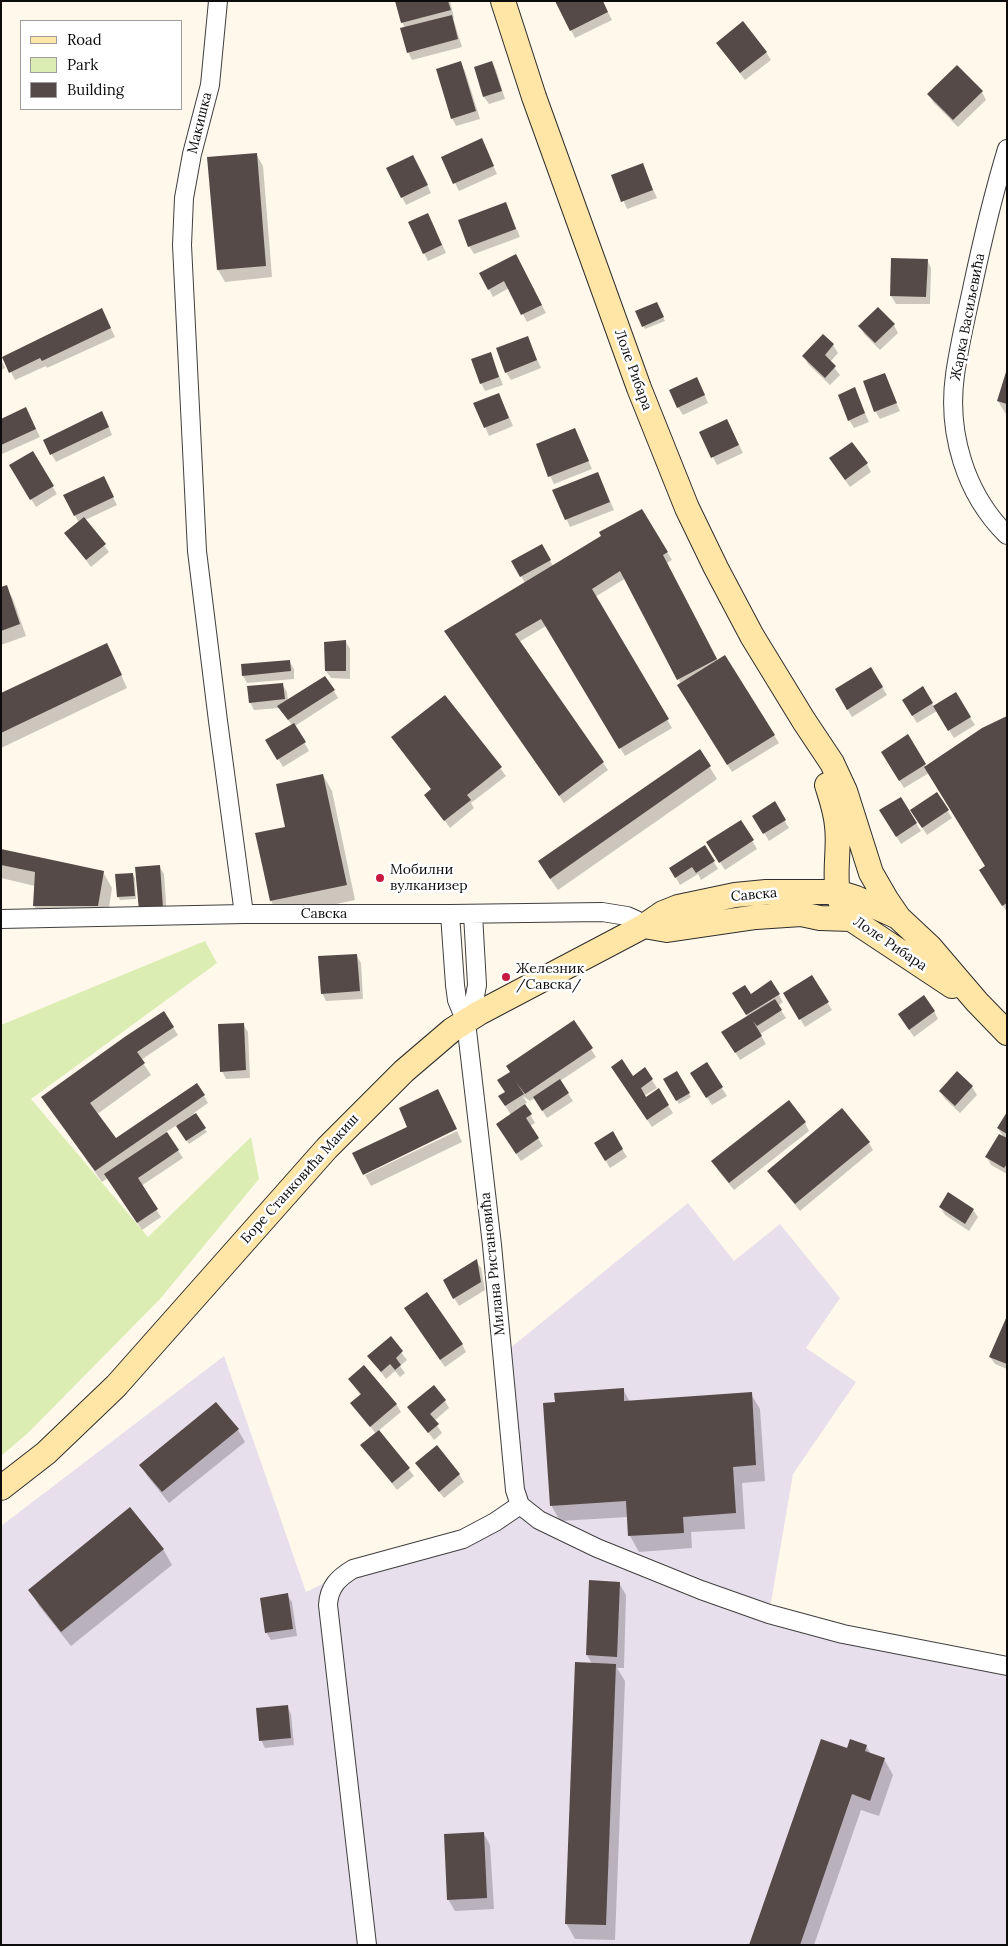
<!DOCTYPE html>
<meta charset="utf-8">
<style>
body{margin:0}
#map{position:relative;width:1008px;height:1946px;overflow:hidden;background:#fff8eb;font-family:Lora,serif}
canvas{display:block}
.frame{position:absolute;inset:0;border:2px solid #0c0c0c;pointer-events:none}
.legend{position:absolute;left:20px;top:20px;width:162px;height:90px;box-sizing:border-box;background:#fff;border:1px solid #9e9e9e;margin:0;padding:6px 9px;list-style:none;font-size:15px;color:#0c0c0c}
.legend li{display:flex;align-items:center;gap:10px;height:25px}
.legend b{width:25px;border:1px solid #9e9e9e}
</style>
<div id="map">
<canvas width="1008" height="1946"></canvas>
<div class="frame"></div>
<ul class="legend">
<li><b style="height:6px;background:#ffe5a6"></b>Road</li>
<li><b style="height:14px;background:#dbedb2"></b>Park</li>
<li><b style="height:14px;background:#564a48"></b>Building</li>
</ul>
</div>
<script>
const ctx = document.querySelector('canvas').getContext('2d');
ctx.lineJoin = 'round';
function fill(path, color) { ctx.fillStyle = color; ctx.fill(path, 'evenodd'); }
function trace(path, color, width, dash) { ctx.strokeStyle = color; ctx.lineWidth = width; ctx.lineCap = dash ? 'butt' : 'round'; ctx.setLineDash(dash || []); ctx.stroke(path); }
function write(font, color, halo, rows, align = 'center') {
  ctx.font = font + ' Lora,serif'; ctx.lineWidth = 5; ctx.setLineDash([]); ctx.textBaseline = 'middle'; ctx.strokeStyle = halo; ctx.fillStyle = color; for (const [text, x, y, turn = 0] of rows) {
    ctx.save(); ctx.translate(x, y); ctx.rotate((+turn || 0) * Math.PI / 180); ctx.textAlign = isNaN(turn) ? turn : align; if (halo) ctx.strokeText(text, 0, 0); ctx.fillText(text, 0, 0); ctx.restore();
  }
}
fill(new Path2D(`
 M688,1203L734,1261L780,1224L840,1298L806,1348L856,1382L793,1474L769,1614L1007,1666V1945H1V1526L224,1356L306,1592L353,1569L463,1539L520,1505L503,1354Z`), '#e8dfec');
fill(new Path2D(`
 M205,941L217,963L31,1099L148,1237L251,1137L259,1179L160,1299L28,1433L1,1456V1025Z`), '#dbedb2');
fill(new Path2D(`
 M397,1H450L454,18H453L462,47L412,60L408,52L405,28L402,22Z
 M602,1L612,20L575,38L571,30Z
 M717,43L766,52L771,60L745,80Z
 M492,62L496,70L505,99L489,104L484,97Z
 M461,63L465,71L480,119L456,126L452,118Z
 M982,92L986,100L958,127L933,102L929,94Z
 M485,148L497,174L459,191L442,157Z
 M256,154L263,166L272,277L225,282L218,270Z
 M417,164L431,193L406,205L402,197Z
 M642,165L657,198L627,209L613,176Z
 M506,203L520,237L474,254L469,246Z
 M432,222L446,253L428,261L424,253Z
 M927,260L931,268L930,304H896L891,296Z
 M520,263L546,313L527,322L509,288L493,297L489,289Z
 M658,307L665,321L645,329L643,326Z
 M878,309L894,325L898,333L880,350L864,334L860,326Z
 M106,318L115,337L47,368L46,366L15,380L4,358Z
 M823,335L833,345L838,353L830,362L840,375L830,385L808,364L804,356Z
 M527,337L541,368L511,380L506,372Z
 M490,353L503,385L485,391L481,383Z
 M1,360L5,368L1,370Z
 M884,374L900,411L880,419L875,411Z
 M1007,375V416L998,401Z
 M701,387L708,403L683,415L678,407Z
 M854,389L869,422L854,428L849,420Z
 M499,394L513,426L489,436L475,403Z
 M30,416L40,437L2,454L1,420Z
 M106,420L112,435L56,462L44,440Z
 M727,420L743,453L717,465L713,457Z
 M575,429L592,469L554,484L550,476Z
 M32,452L57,494L36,507L11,465Z
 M867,464L871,472L850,487L835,466Z
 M598,473L614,510L570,527L554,491Z
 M107,485L117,505L85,520L109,552L91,567L66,533L79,523L65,496Z
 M642,510L672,560L667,563L718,661L725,657L779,743L732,772L683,693L681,684L626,578L595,597L672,728L625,756L546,626L519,642L608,770L564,803L450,639L525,583L513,562L542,545L553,566Z
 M6,587L13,599L26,636L1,645V589Z
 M346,642L350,649V679L331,678L326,671Z
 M113,657L127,688L1,748V695Z
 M289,661L294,669V679L247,683L243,676Z
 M871,669L887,695L852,717L836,690Z
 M282,684L287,692L288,701L334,691L338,698L295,726L309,751L283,767L267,740L292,725L279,708L254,710L250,702Z
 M923,688L934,707L955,694L975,725L954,738L937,711L917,723L903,700Z
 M445,696L506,776L471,803L474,808L450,828L426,795L432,790L392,738Z
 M1007,717V912L985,878L987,866L929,773L904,788L887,760L908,736L926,767Z
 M699,750L717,779L558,890L546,873Z
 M323,775L332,791L355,900L280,916L271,901Z
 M937,794L952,818L927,835L916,818Z
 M900,798L921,831L901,844L881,811Z
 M774,803L789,828L769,841L754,816Z
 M741,822L757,849L725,870L712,850Z
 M705,847L718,869L701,880L698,874L680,885L671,869Z
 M1,850L103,872L112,888L107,921H43L34,906L35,886L1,878Z
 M159,866L164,874L167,916L136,868Z
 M133,875L135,878L136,899L120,900L118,897Z
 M356,955L361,963L363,999L326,1001L322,993Z
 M812,977L832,1010L805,1027L785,994Z
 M771,982L783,1002L778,1006L786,1018L760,1034L766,1044L740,1060L723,1032L748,1017L734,993L750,995Z
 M934,1011L938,1019L914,1037L899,1015Z
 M163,1012L178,1035L141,1060L151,1075L96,1115L121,1148L204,1096L208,1103L194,1113L207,1132L189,1144L177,1125L166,1132L183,1158L141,1186L161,1217L142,1230L108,1178L102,1182L43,1098Z
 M574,1022L596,1057L560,1081L573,1101L547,1118L535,1098L530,1101L523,1096L527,1103L524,1104L535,1123L530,1126L543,1146L521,1161L502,1132L511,1115L500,1097L506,1093L511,1073Z
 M243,1024L248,1032L250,1078L226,1079L222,1071Z
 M706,1064L727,1096L712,1105L696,1081Z
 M645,1069L657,1088L644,1096L646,1098L658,1090L673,1113L652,1127L617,1075L633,1077Z
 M676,1073L691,1097L679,1104L665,1080Z
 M957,1073L972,1087L977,1095L960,1113L945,1099L940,1091Z
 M1007,1114V1174L991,1165L987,1157L1004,1138L998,1128Z
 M805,1123L809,1131L734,1190L717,1169Z
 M457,1131L462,1142L371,1186L365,1175Z
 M612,1133L627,1157L610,1168L595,1143Z
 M869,1143L873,1150L800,1211L768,1171Z
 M940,1207L973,1210L978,1217L969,1231L945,1215Z
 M476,1261L481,1268L485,1290L459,1306L444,1281Z
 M405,1309L462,1344L466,1352L445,1367Z
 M1007,1319V1369L995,1364L990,1357Z
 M390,1338L407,1360L400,1366L405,1373L400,1377L395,1371L386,1379L369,1356Z
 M349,1379L396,1404L401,1412L378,1431L414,1476L397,1490L362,1446L376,1434L352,1403L361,1396Z
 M623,1389L630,1402L751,1394L760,1409L765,1481L742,1483L745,1529L691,1532L692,1548L639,1552L630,1536L628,1517L560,1521L551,1505Z
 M445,1401L449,1408L434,1421L442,1433L434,1440L409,1407Z
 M238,1430L245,1442L169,1503L148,1477L141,1465Z
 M417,1463L459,1474L464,1482L444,1498Z
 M163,1549L172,1565L71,1646L39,1606L30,1590Z
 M590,1582L619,1583L626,1595L624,1668H617L625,1681L615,1940L575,1939L566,1923L592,1664L587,1655Z
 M287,1595L292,1602L297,1636L271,1640L266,1632Z
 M287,1706L291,1714L294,1745L265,1748L261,1740Z
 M866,1746L871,1754L884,1759L893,1775L879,1816L861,1810L814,1945H751L848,1749Z
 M484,1834L490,1845L494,1909L455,1911L448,1899Z`), '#0003');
fill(new Path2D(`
 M395,1H448L451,10L401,23Z
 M555,1H603L608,12L570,31Z
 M452,15L458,39L407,53L400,28Z
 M743,21L767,52L740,73L716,43Z
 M461,61L476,111L451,119L436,69Z
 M492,61L502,91L483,97L474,67Z
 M957,65L983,91L953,120L927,94Z
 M482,138L494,166L453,184L441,157Z
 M257,153L266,266L217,270L207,157Z
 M413,155L428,185L401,198L386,168Z
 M643,163L653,190L621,202L611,175Z
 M506,202L516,229L468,247L458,220Z
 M428,213L442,245L423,254L408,222Z
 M516,254L542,305L521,315L504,281L488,290L479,273Z
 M891,258L928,259L926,297L890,296Z
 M657,302L664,317L642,327L635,311Z
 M878,307L895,324L875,343L858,326Z
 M102,308L111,328L42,361L40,358L9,373L2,357Z
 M823,334L834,344L825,355L836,366L825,378L802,356Z
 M528,336L537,360L505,373L496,348Z
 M491,352L499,377L480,384L471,359Z
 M1006,372H1007V404L997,401Z
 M885,373L897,403L874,412L863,381Z
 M697,377L705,395L677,408L669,390Z
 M855,387L865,413L848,421L838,395Z
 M499,393L509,418L484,428L473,403Z
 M26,407L36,429L1,445V419Z
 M102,411L109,427L50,455L43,440Z
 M727,419L739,445L711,458L699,432Z
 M575,428L589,461L548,477L536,444Z
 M852,442L868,463L845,480L829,458Z
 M33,451L54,486L30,500L9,465Z
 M598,472L610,502L565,520L552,490Z
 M104,476L114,497L74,516L63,495Z
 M642,509L668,552L663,555L717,659L677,680L620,571L592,589L669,719L619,749L541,619L515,634L604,762L559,796L444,631L601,536L599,532Z
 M84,517L106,544L86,560L64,533Z
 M542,544L551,560L520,577L511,561Z
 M7,585L20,624L1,631V587Z
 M346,640V671H325L324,642Z
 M107,643L122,675L1,733V693Z
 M725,655L775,735L727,765L677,685Z
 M290,660L291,671L242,676L241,664Z
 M871,667L883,687L847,710L835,689Z
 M325,676L335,690L288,720L277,706Z
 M283,683L285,699L249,703L247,686Z
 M923,686L933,703L912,716L902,700Z
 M956,692L971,717L948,731L933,706Z
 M445,695L502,767L467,795L471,800L444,821L424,795L431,789L391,737Z
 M1007,716V903L1002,906L979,870L985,866L924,767L982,728Z
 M294,723L306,742L277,760L265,740Z
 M908,734L926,764L899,781L881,752Z
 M700,749L711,766L550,879L538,861Z
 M323,774L347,885L270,901L255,833L285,827L276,784Z
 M937,792L949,810L922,828L910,810Z
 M901,797L917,823L896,837L879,810Z
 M775,801L786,820L763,834L752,816Z
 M741,820L754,840L719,863L706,842Z
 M705,845L715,861L696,873L692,867L675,878L669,868Z
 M1,849L104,871L98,906H33L35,872L1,865Z
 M160,865L163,908L139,911L135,867Z
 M133,873L135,896L117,897L115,874Z
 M357,954L360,991L321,994L318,956Z
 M812,975L829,1002L799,1020L783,993Z
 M771,980L780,994L746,1015L732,993L745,985L751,994Z
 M924,995L935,1011L909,1030L898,1014Z
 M775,999L782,1010L757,1026L753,1021L762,1036L735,1053L721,1032Z
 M164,1011L174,1027L137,1052L145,1063L90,1103L116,1138L197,1083L205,1095L95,1171L41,1097L126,1036Z
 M574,1020L593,1048L525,1094L516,1082L524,1094L505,1106L498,1096L505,1092L497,1080L510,1072L506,1066Z
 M244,1023L246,1070L220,1072L218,1024Z
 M622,1059L633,1076L645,1067L653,1079L641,1088L646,1097L659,1088L669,1105L647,1120L611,1067Z
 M707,1062L723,1087L706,1098L690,1073Z
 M677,1071L690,1093L676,1101L663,1079Z
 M957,1071L973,1086L955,1106L939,1091Z
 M560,1079L569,1093L542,1111L533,1097Z
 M438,1089L457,1129L363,1175L352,1153L407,1127L399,1108Z
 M789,1100L806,1122L729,1183L711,1161Z
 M525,1104L532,1114L526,1118L539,1138L516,1154L496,1124Z
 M842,1108L870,1142L795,1204L767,1171Z
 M1007,1112V1134L997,1128Z
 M196,1113L206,1128L186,1141L176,1126Z
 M613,1131L623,1149L605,1161L594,1143Z
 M167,1132L179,1150L138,1178L158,1209L137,1223L104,1174Z
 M999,1134L1007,1138V1164L1004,1168L985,1157Z
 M948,1192L974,1209L965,1224L939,1207Z
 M477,1259L481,1282L453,1299L443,1280Z
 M427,1292L463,1344L440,1360L404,1308Z
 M1007,1316V1364L989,1357Z
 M391,1336L403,1351L396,1358L401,1365L395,1370L390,1364L381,1372L367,1356Z
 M364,1365L397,1404L370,1427L350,1403L361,1394L348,1379Z
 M434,1385L446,1400L430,1414L439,1424L428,1433L407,1407Z
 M624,1388V1401L752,1392L756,1465L733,1467L736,1513L683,1517L684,1533L628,1536L626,1501L550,1506L543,1403L555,1402L554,1393Z
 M216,1402L239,1429L162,1492L139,1465Z
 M379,1430L410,1468L392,1483L360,1445Z
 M437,1445L460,1474L439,1492L415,1463Z
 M130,1507L164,1549L61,1632L28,1590Z
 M589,1580L620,1582L617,1657L586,1655Z
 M288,1593L293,1629L265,1633L260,1598Z
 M575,1662L616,1664L606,1925L565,1924Z
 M288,1705L291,1738L259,1741L256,1708Z
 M821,1739L847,1748L850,1739L867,1745L865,1751L885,1758L870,1801L852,1794L800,1945H749Z
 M484,1832L487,1898L447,1900L444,1834Z`), '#564a48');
const minor = new Path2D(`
 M218,1L210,85L192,154L184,198L182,245L197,551L218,721L244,914
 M1007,149C993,195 982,242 972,289C966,317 959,346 955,375C947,432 965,494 1007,535
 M450,914L455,985L457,1000L466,1022L492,1245L515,1490L520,1505L539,1520L597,1548L701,1590L769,1614L843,1634L1007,1666
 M1,919L244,914H450L602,912L627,916L636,920L644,926
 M466,1022L474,1002L477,985L473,914
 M367,1945L328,1605C329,1587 338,1578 353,1569L463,1539L495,1522L520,1505`);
const secondary = new Path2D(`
 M503,1L534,97L639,388L687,508L716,568L752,636L804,721L832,763L845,791L871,873L886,899L899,918L930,947L977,1002L1007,1033
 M827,785C831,798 836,812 837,826C841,857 827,894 851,919L952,986
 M644,926L667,930L756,917L801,914L820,918L851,919L860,914
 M1,1488L46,1453L116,1386L327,1148L404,1071L452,1030L479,1013L644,926L663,913L678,907L735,895L766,892H837L856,898L898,917`);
trace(minor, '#3f3f3f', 20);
trace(secondary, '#2e2e2e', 26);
trace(minor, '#fff', 18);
trace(secondary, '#ffe5a6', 24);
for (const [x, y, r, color] of [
 [380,878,5,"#c81941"],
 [506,977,5,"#c81941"]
]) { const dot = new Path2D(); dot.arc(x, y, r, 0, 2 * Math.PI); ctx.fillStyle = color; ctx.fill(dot); trace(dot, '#fff', 2); }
write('14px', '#0c0c0c', '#fff', [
 ["Макишка",200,123,-76],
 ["Жарка Васиљевића",968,317,-79],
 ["Лоле Рибара",633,370,70],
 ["Савска",754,895,-5],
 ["Савска",324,914],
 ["Лоле Рибара",890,944,34],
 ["Боре Станковића Макиш",300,1179,-48],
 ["Милана Ристановића",493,1264,-96]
]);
write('14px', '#0c0c0c', '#fff', [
 ["Мобилни",390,870],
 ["вулканизер",390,886],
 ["Железник",516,969],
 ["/Савска/",516,985]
], 'left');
</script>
